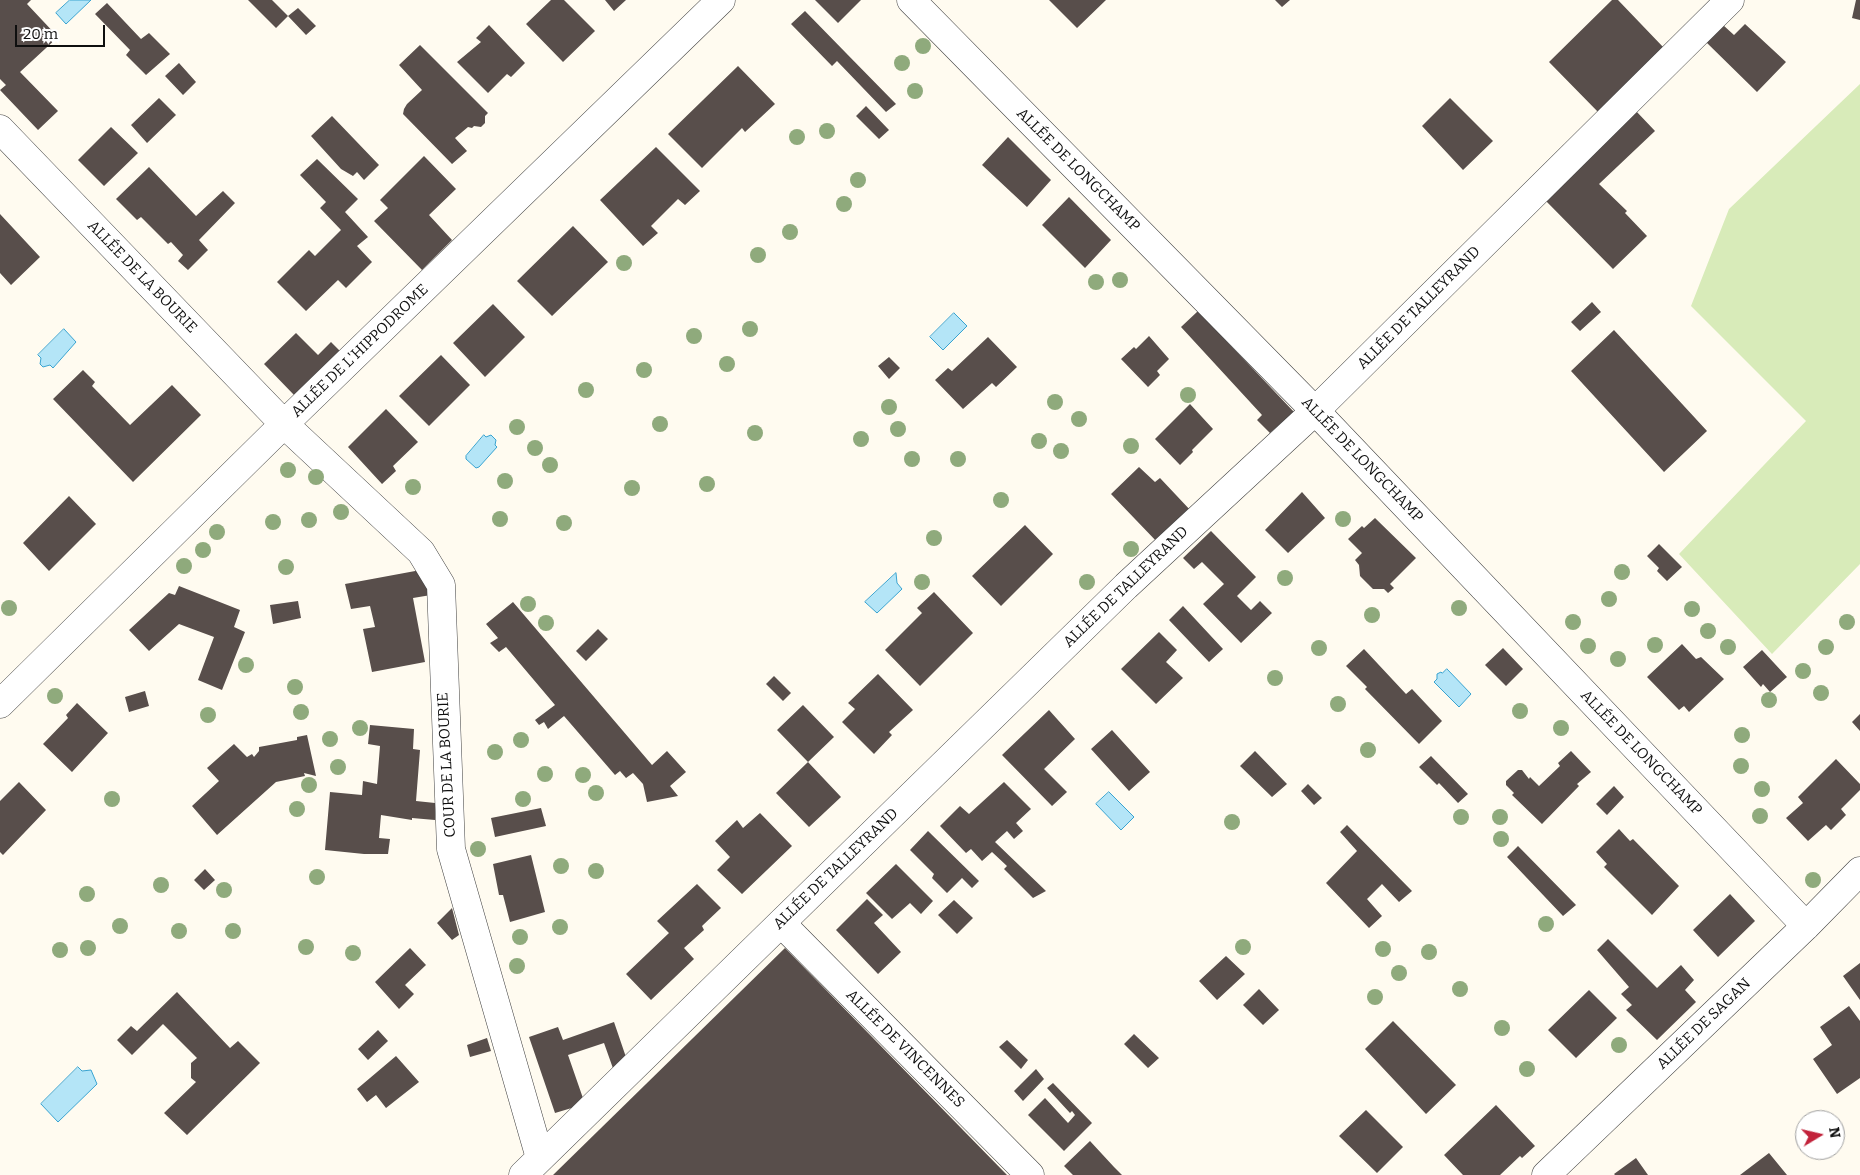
<!DOCTYPE html>
<meta charset="utf-8">
<style>
body{margin:0}
#map{position:relative;width:1860px;height:1175px;overflow:hidden;background:#fffbf0;font-family:Bitter,serif}
canvas{display:block}
.north{position:absolute;left:1795px;top:1110px;width:50px;height:50px;box-sizing:border-box;background:#fff;border:1px solid #9f9f9f;border-radius:50%;rotate:81deg;font-size:14px;font-weight:700;line-height:20px;text-align:center;color:#0f0f0f}
.north::after{content:'';display:block;margin:auto;width:18px;height:22px;background:#c2233b;clip-path:polygon(50% 0,100% 100%,50% 72%,0 100%)}
.scale{position:absolute;left:15px;top:25px;width:90px;height:22px;box-sizing:border-box;border:2px solid #0f0f0f;border-top:0;padding-left:6px;font-size:15px;line-height:18px;white-space:nowrap;color:#0f0f0f;-webkit-text-stroke:4px #fff;paint-order:stroke}
</style>
<div id="map">
<canvas width="1860" height="1175"></canvas>
<div class="north">N</div>
<div class="scale">20 m</div>
</div>
<script>
const ctx = document.querySelector('canvas').getContext('2d');
ctx.lineJoin = 'round';
function fill(path, color) { ctx.fillStyle = color; ctx.fill(path, 'evenodd'); }
function trace(path, color, width, dash) { ctx.strokeStyle = color; ctx.lineWidth = width; ctx.lineCap = dash ? 'butt' : 'round'; ctx.setLineDash(dash || []); ctx.stroke(path); }
function write(font, color, halo, rows, align = 'center') {
  ctx.font = font + ' Bitter,serif'; ctx.lineWidth = 5; ctx.setLineDash([]); ctx.textBaseline = 'middle'; ctx.strokeStyle = halo; ctx.fillStyle = color; for (const [text, x, y, turn = 0] of rows) {
    ctx.save(); ctx.translate(x, y); ctx.rotate((+turn || 0) * Math.PI / 180); ctx.textAlign = isNaN(turn) ? turn : align; if (halo) ctx.strokeText(text, 0, 0); ctx.fillText(text, 0, 0); ctx.restore();
  }
}
fill(new Path2D(`
 M1860,84V564L1772,654L1679,554L1806,421L1691,306L1729,209Z`), '#d8ebb9');
const water = new Path2D(`
 M70,0H91L66,24L56,13Z
 M954,313L967,326L943,350L930,337Z
 M64,329L76,342L53,368L50,365L43,367L40,364L41,358L38,355Z
 M484,435L486,437L491,435L496,440L495,445L497,447L479,467L476,468L466,459V456Z
 M896,573L897,583L902,589L877,613L865,602Z
 M1447,669L1471,694L1459,707L1434,682L1437,679V674L1441,672L1442,673Z
 M1109,792L1134,817L1121,830L1096,804Z
 M78,1067L82,1071L91,1070L97,1084L58,1122L41,1104Z`);
fill(water, '#b4e5f7');
trace(water, '#39a3d0', 1);
fill(new Path2D(`
 M0,0H31L27,4L58,37L20,72L58,111L38,130L0,90L6,85L0,79Z
 M248,0H272L288,16L276,28Z
 M551,0H564L595,31L563,62L526,24Z
 M605,0H626L614,11Z
 M815,0H861L838,23Z
 M1049,0H1106L1077,28Z
 M1275,0H1290L1282,7Z
 M1612,0H1618L1664,48L1599,113L1549,62Z
 M1856,0H1860V20L1852,18Z
 M107,3L141,39L149,33L170,54L146,75L126,55L130,50L95,14Z
 M298,8L316,26L306,35L288,16Z
 M805,11L846,53L896,104L886,112L837,61L832,66L791,24Z
 M1745,24L1786,62L1757,92L1706,42L1723,25L1734,35Z
 M489,25L525,63L511,77L507,74L488,93L457,62L481,42L476,38Z
 M420,45L488,113L485,116V123L481,127L474,126L472,128L468,127L455,138L467,151L452,164L403,114L404,109L407,104L422,90L399,65Z
 M179,63L196,82L183,95L165,76Z
 M738,66L775,104L745,132L742,128L702,168L668,134Z
 M159,98L176,115L147,143L131,125Z
 M1450,98L1493,141L1463,170L1422,126Z
 M866,106L889,130L879,139L856,116Z
 M1636,111L1655,131L1599,184L1627,211L1625,213L1647,236L1613,269L1546,201Z
 M332,116L379,165L364,180L357,172L353,176L341,169L311,136Z
 M111,127L138,153L104,186L78,160Z
 M1008,137L1051,180L1027,207L982,165Z
 M656,147L700,191L685,205L678,199L651,226L658,233L643,246L600,200Z
 M424,156L456,189L429,215L452,240L422,270L374,221L388,208L380,200Z
 M317,159L358,199L345,212L368,237L357,246L372,262L346,288L338,280L306,311L277,282L309,250L315,256L341,230L320,208L326,202L300,175Z
 M149,167L196,216L223,191L235,203L199,240L208,250L188,270L178,261L183,255L171,242L168,244L141,217L137,220L116,199Z
 M1069,197L1111,240L1085,268L1042,225Z
 M0,214L40,257L11,285L0,273Z
 M573,226L608,262L552,316L517,281Z
 M1592,302L1601,312L1580,331L1571,322Z
 M493,304L525,337L485,377L453,343Z
 M1198,311L1294,412L1270,433L1257,420L1262,415L1181,327Z
 M1614,330L1707,431L1664,472L1571,371Z
 M296,333L318,355L331,342L340,351L295,396L264,364Z
 M1149,336L1169,359L1157,371L1160,375L1148,387L1121,359L1134,347L1136,349Z
 M988,337L1017,367L996,387L992,383L963,409L935,380L948,368L952,371Z
 M441,355L470,385L429,426L399,396Z
 M889,357L900,368L889,379L878,366Z
 M83,370L95,382L92,386L130,425L172,385L201,415L133,482L53,399Z
 M1190,404L1213,429L1192,450L1193,452L1180,465L1155,439Z
 M386,409L418,442L393,466L396,471L382,484L348,447Z
 M1139,467L1155,482L1160,478L1192,512L1159,544L1111,494Z
 M1302,492L1325,518L1288,553L1265,530Z
 M69,496L96,524L49,571L23,543Z
 M1375,518L1416,558L1390,584L1394,588L1388,593L1384,589H1373L1360,576L1359,565L1355,560L1362,553L1348,539L1362,526L1364,528Z
 M1025,525L1053,554L1001,606L972,576Z
 M1211,531L1256,577L1237,596L1251,610L1260,601L1272,613L1241,643L1203,604L1224,584L1202,562L1194,569L1183,558Z
 M1659,544L1682,567L1667,581L1657,571L1659,568L1647,556Z
 M426,569L431,595L413,598L425,662L372,672L363,629L375,627L370,606L351,609L345,584Z
 M179,586L240,610L234,627L245,632L222,690L198,680L214,637L179,624L149,651L129,630L169,593L175,595Z
 M934,592L973,633L920,686L885,650L922,613L917,608Z
 M298,601L301,618L273,624L270,605Z
 M513,602L652,765L667,751L686,772L670,786L678,796L647,802L643,784L633,773L626,778L620,771L615,775L564,716L548,729L544,722L539,725L535,720L555,705L506,647L499,652L490,643L498,638L486,624Z
 M1183,606L1223,649L1209,662L1169,620Z
 M598,629L608,639L586,661L576,651Z
 M1159,632L1177,650L1166,662L1183,678L1156,704L1121,669Z
 M1682,644L1696,659L1701,657L1724,679L1689,712L1684,706L1679,710L1647,677Z
 M1503,648L1523,669L1506,686L1485,665Z
 M1364,649L1406,694L1412,689L1442,721L1419,744L1365,689L1367,687L1346,666Z
 M1762,650L1787,677L1770,692L1763,684L1761,687L1743,667Z
 M878,674L913,710L889,732L892,735L874,754L842,722L855,709L848,703Z
 M774,676L791,693L783,701L766,684Z
 M145,691L149,706L129,712L125,697Z
 M77,703L108,733L72,772L43,744L68,718L66,715Z
 M803,705L834,737L808,762L777,730Z
 M1049,710L1075,739L1044,769L1067,792L1052,806L1002,755Z
 M1860,714V731L1852,722Z
 M370,725L414,729L413,749L420,750L416,801L435,803V820L412,818V820L381,815L379,838L390,839L388,854H364L325,850L330,792L362,795L363,781L377,784L380,746L368,744Z
 M1112,730L1150,772L1129,791L1091,749Z
 M307,735L316,776L304,773L305,776L276,782L217,835L192,806L219,781L207,768L234,744L247,757L252,754L254,757L259,751V747L297,740V737Z
 M1255,751L1287,784L1272,797L1240,766Z
 M1571,751L1591,772L1577,784L1579,786L1542,824L1512,795L1514,793L1506,785V781L1518,770H1522L1529,779L1530,777L1539,786L1560,766L1558,763Z
 M1431,756L1468,794L1458,803L1439,783L1437,785L1419,767Z
 M1836,759L1860,784V790L1841,809L1846,815L1831,830L1826,825L1808,841L1786,818L1803,803L1798,797Z
 M808,762L841,797L809,827L776,793Z
 M19,782L46,810L3,855L0,852V801Z
 M1004,782L1031,809L1016,823L1023,831L1014,839L1007,831L995,842L1046,891L1033,898L1004,869L1007,866L992,852L982,861L971,849L966,853L940,826L960,806L969,814Z
 M1308,784L1322,798L1314,805L1301,791Z
 M1614,786L1624,797L1607,815L1596,804Z
 M541,808L546,826L495,837L491,818Z
 M760,813L792,846L742,894L717,870L730,857L715,841L737,820L743,828Z
 M1347,825L1412,891L1399,902L1382,884L1367,899L1382,916L1369,928L1326,883L1357,851L1340,832Z
 M1619,829L1630,841L1633,839L1679,886L1652,915L1604,867L1607,864L1596,852Z
 M928,831L979,881L972,888L962,878L947,893L932,878L934,874L910,850Z
 M1518,846L1576,905L1563,916L1507,857Z
 M531,855L545,912L510,922L503,895H499L493,864Z
 M896,864L933,901L921,914L910,903L892,919L866,893Z
 M205,869L215,880L204,890L194,880Z
 M697,884L721,908L702,926L704,930L684,948L694,959L651,1000L626,974L669,933L657,921Z
 M1730,894L1755,921L1718,957L1693,930Z
 M867,899L883,915L874,923L901,952L878,974L836,930Z
 M954,900L973,918L957,934L938,915Z
 M452,908L459,935L452,940L437,923Z
 M1608,939L1657,988L1681,965L1694,980L1685,990L1696,1002L1657,1040L1626,1010L1632,1005L1621,994L1629,987L1597,950Z
 M410,948L426,965L405,985L414,994L399,1009L375,982Z
 M785,948L1007,1175H553Z
 M1226,956L1245,974L1217,1000L1199,981Z
 M1860,963V1000L1843,976Z
 M1259,989L1279,1010L1263,1025L1243,1005Z
 M1589,990L1617,1018L1576,1058L1548,1030Z
 M177,992L230,1048L238,1041L260,1063L187,1135L164,1113L196,1082L191,1078V1063L197,1058L163,1024L132,1055L117,1040L131,1026L137,1031Z
 M1849,1006L1860,1021V1078L1837,1094L1813,1059L1832,1045L1820,1027Z
 M1393,1021L1456,1085L1426,1114L1365,1049Z
 M614,1022L628,1063L615,1074L604,1043L568,1055L585,1104L555,1113L529,1037L558,1027L563,1040Z
 M378,1030L388,1041L368,1060L358,1049Z
 M1134,1034L1159,1058L1148,1068L1124,1044Z
 M487,1038L491,1051L470,1057L467,1045Z
 M1007,1040L1028,1060L1021,1069L999,1047Z
 M396,1056L419,1082L386,1108L376,1095L367,1102L357,1089Z
 M1036,1069L1044,1079L1023,1101L1014,1091Z
 M1053,1083L1092,1123L1064,1151L1028,1115L1045,1098L1068,1123L1075,1115L1072,1111L1070,1113L1047,1088Z
 M1496,1105L1535,1146L1522,1158L1520,1156L1500,1175H1463L1444,1155Z
 M1366,1110L1403,1147L1377,1173L1339,1136Z
 M1090,1141L1114,1167L1122,1175H1073L1064,1166Z
 M1769,1153L1787,1175H1740Z
 M1636,1158L1648,1175H1615L1614,1174Z`), '#584e4b');
const minor = new Path2D(`
 M911,0L1324,420L1806,926
 M0,129L284,424L421,552L441,585L451,849L540,1158
 M0,704L284,424L721,0
 M781,923L1030,1175
 M523,1175L1126,586L1315,411L1730,0
 M1546,1175L1806,926L1860,871`);
trace(minor, '#424242', 29);
trace(minor, '#fff', 28);
ctx.fillStyle = '#8faa7c';
for (const [x, y] of [
 [923,46],
 [902,63],
 [915,91],
 [827,131],
 [797,137],
 [858,180],
 [844,204],
 [790,232],
 [758,255],
 [624,263],
 [1120,280],
 [1096,282],
 [750,329],
 [694,336],
 [727,364],
 [644,370],
 [586,390],
 [1188,395],
 [1055,402],
 [889,407],
 [1079,419],
 [660,424],
 [517,427],
 [898,429],
 [755,433],
 [861,439],
 [1039,441],
 [1131,446],
 [535,448],
 [1061,451],
 [912,459],
 [958,459],
 [550,465],
 [288,470],
 [316,477],
 [505,481],
 [707,484],
 [413,487],
 [632,488],
 [1001,500],
 [341,512],
 [500,519],
 [1343,519],
 [309,520],
 [273,522],
 [564,523],
 [217,532],
 [934,538],
 [1131,549],
 [203,550],
 [184,566],
 [286,567],
 [1622,572],
 [1285,578],
 [922,582],
 [1087,582],
 [1609,599],
 [528,604],
 [9,608],
 [1459,608],
 [1692,609],
 [1372,615],
 [1573,622],
 [1847,622],
 [546,623],
 [1708,631],
 [1655,645],
 [1588,646],
 [1728,647],
 [1826,647],
 [1319,648],
 [1618,659],
 [246,665],
 [1803,671],
 [1275,678],
 [295,687],
 [1821,693],
 [55,696],
 [1769,700],
 [1338,704],
 [1520,711],
 [301,712],
 [208,715],
 [360,728],
 [1561,728],
 [1742,735],
 [330,739],
 [521,740],
 [1368,750],
 [495,752],
 [1741,766],
 [338,767],
 [545,774],
 [583,775],
 [309,785],
 [1762,789],
 [596,793],
 [112,799],
 [523,799],
 [297,809],
 [1760,816],
 [1461,817],
 [1500,817],
 [1232,822],
 [1501,839],
 [478,849],
 [561,866],
 [596,871],
 [317,877],
 [1813,880],
 [161,885],
 [224,890],
 [87,894],
 [1546,924],
 [120,926],
 [560,927],
 [179,931],
 [233,931],
 [520,937],
 [306,947],
 [1243,947],
 [88,948],
 [1383,949],
 [60,950],
 [1429,952],
 [353,953],
 [517,966],
 [1399,973],
 [1460,989],
 [1375,997],
 [1502,1028],
 [1619,1045],
 [1527,1069]
]) { ctx.beginPath(); ctx.arc(x, y, 8, 0, 2 * Math.PI); ctx.fill(); }
write('15px', '#0f0f0f', '#fff', [
 ["ALLÉE DE LONGCHAMP",1078,170,45],
 ["ALLÉE DE LA BOURIE",142,277,46],
 ["ALLÉE DE TALLEYRAND",1419,308,-45],
 ["ALLÉE DE L'HIPPODROME",360,351,-44],
 ["ALLÉE DE LONGCHAMP",1362,460,46],
 ["ALLÉE DE TALLEYRAND",1126,587,-44],
 ["ALLÉE DE LONGCHAMP",1641,753,46],
 ["COUR DE LA BOURIE",447,765,-93],
 ["ALLÉE DE TALLEYRAND",836,869,-44],
 ["ALLÉE DE SAGAN",1704,1024,-44],
 ["ALLÉE DE VINCENNES",905,1049,45]
]);
</script>
